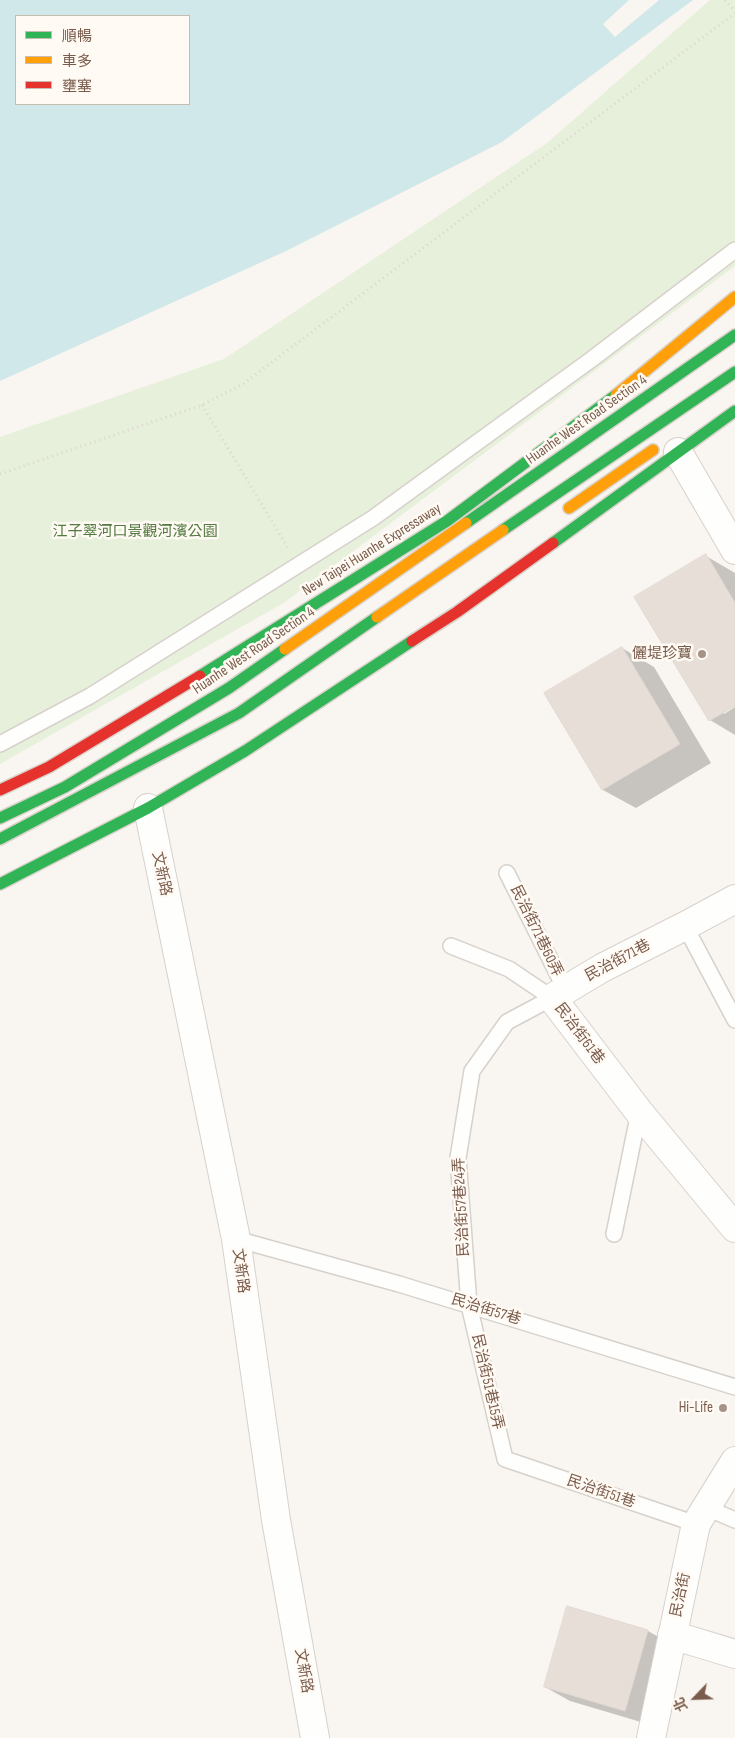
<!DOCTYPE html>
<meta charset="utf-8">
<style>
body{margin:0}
#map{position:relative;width:735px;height:1738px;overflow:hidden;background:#f9f5f0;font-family:"Sofia Sans Condensed","Noto Sans TC",sans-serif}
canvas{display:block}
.legend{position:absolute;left:15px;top:15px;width:175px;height:90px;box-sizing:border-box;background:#fffaf3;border:1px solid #cabbb1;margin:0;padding:6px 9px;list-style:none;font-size:15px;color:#7a5c4d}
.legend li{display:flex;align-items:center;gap:10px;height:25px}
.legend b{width:25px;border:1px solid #cabbb1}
.north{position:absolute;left:670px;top:1673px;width:50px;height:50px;-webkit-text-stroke:4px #fffaf3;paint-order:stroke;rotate:246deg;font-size:14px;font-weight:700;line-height:20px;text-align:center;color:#7a5c4d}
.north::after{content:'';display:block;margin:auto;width:18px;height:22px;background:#7a5c4d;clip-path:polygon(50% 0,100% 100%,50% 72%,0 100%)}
</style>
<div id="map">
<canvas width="735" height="1738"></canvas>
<ul class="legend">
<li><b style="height:6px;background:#30b455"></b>順暢</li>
<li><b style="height:6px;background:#ff9f0a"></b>車多</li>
<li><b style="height:6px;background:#e5322d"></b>壅塞</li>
</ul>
<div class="north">北</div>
</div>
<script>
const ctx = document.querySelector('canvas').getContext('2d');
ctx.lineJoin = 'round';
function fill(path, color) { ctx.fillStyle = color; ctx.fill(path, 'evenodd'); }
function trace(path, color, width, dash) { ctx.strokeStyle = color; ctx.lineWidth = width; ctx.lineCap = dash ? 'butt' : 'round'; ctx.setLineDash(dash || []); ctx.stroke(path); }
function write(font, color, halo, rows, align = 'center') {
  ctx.font = font + ' "Sofia Sans Condensed","Noto Sans TC",sans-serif'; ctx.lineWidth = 5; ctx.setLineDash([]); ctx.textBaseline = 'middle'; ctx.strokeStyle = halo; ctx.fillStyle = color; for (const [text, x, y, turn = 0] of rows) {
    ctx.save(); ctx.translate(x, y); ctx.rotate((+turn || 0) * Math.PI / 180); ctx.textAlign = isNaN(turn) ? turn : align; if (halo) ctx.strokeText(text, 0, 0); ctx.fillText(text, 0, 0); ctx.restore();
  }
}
fill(new Path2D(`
 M710,0H735V266L285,602L0,764V437L224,359L547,143Z`), '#e7f0db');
fill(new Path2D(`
 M0,0H693L502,142L286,251L0,381ZM16,16H189V104H16Z`), '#d0e8ea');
fill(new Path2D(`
 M629,0H659L615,37L603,24Z`), '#f9f5f0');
fill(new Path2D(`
 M706,556L735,573V704L724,711V714L735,707V735L710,720Z
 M622,648L654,667L711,763L636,808L603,790L546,694Z
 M567,1608L648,1631L673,1645L651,1725L570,1701L545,1687Z`), '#0003');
const building = new Path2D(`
 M706,554L735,603V706L709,721L634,597Z
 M622,647L680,744L602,790L544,693Z
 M567,1606L648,1630L625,1711L544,1687Z`);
fill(building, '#e6ded7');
trace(building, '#e2d8d2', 1);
const lane = new Path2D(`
 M0,744L90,696L373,518L592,359L735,250
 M507,873L565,989
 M685,926L735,1020
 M451,946L509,969L552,998L507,1022L472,1071L458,1158L469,1305L505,1459L696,1524
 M614,1234L639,1112
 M236,1239L399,1284L735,1387
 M707,1508L735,1520`);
const street = new Path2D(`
 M678,452L735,550
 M148,808L236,1239L276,1520L315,1738
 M735,899L685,926L602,968L552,998L639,1112L735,1228
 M672,1635L735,1654
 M651,1738L696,1524L735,1461`);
const fast = new Path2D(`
 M466,523L735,335
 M503,530L735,372
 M553,543L735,411
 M200,676L447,521L616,395
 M0,818L65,787L229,688L285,649
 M0,839L239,713L377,617
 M0,884L148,808L245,751L412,641`);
const slow = new Path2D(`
 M616,395L735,297
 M569,508L653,450
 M377,617L503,530
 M285,649L466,523`);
const jam = new Path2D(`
 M412,641L457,612L553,543
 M0,790L49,767L200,676`);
trace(lane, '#d7d1cb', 18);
trace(street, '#d7d1cb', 30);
trace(fast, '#d9d2cb', 14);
trace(slow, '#d9d2cb', 14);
trace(jam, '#d9d2cb', 14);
trace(new Path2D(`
 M725,0L735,11
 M202,405L288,548
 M0,474L202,405L243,384L735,13`), '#dcd5d0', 3, [1, 4]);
trace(lane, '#fefefd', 15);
trace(street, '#fefefd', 28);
trace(fast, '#30b455', 11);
trace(slow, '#ff9f0a', 11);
trace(jam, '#e5322d', 11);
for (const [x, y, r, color] of [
 [702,654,5,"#a69286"],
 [723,1408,5,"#a69286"]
]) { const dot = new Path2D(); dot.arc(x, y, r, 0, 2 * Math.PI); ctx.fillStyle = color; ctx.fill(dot); trace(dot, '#fffaf3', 2); }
write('15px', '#7a5c4d', '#fffaf3', [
 ["Huanhe West Road Section 4",587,420,-35],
 ["New Taipei Huanhe Expressaway",372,550,-32],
 ["Huanhe West Road Section 4",254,651,-34],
 ["文新路",161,874,78],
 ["民治街71巷60弄",536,931,64],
 ["民治街71巷",618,961,-28],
 ["民治街61巷",579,1034,53],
 ["民治街57巷24弄",462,1207,-93],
 ["文新路",240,1271,82],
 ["民治街57巷",486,1310,17],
 ["民治街51巷15弄",487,1382,77],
 ["民治街51巷",601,1492,19],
 ["民治街",681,1595,-78],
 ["文新路",303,1671,80]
]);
write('15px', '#537a41', '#fffaf3', [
 ["江子翠河口景觀河濱公園",135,532]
]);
write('15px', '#7a5c4d', '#fffaf3', [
 ["儷堤珍寶",692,654],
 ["Hi-Life",713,1408]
], 'right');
</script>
